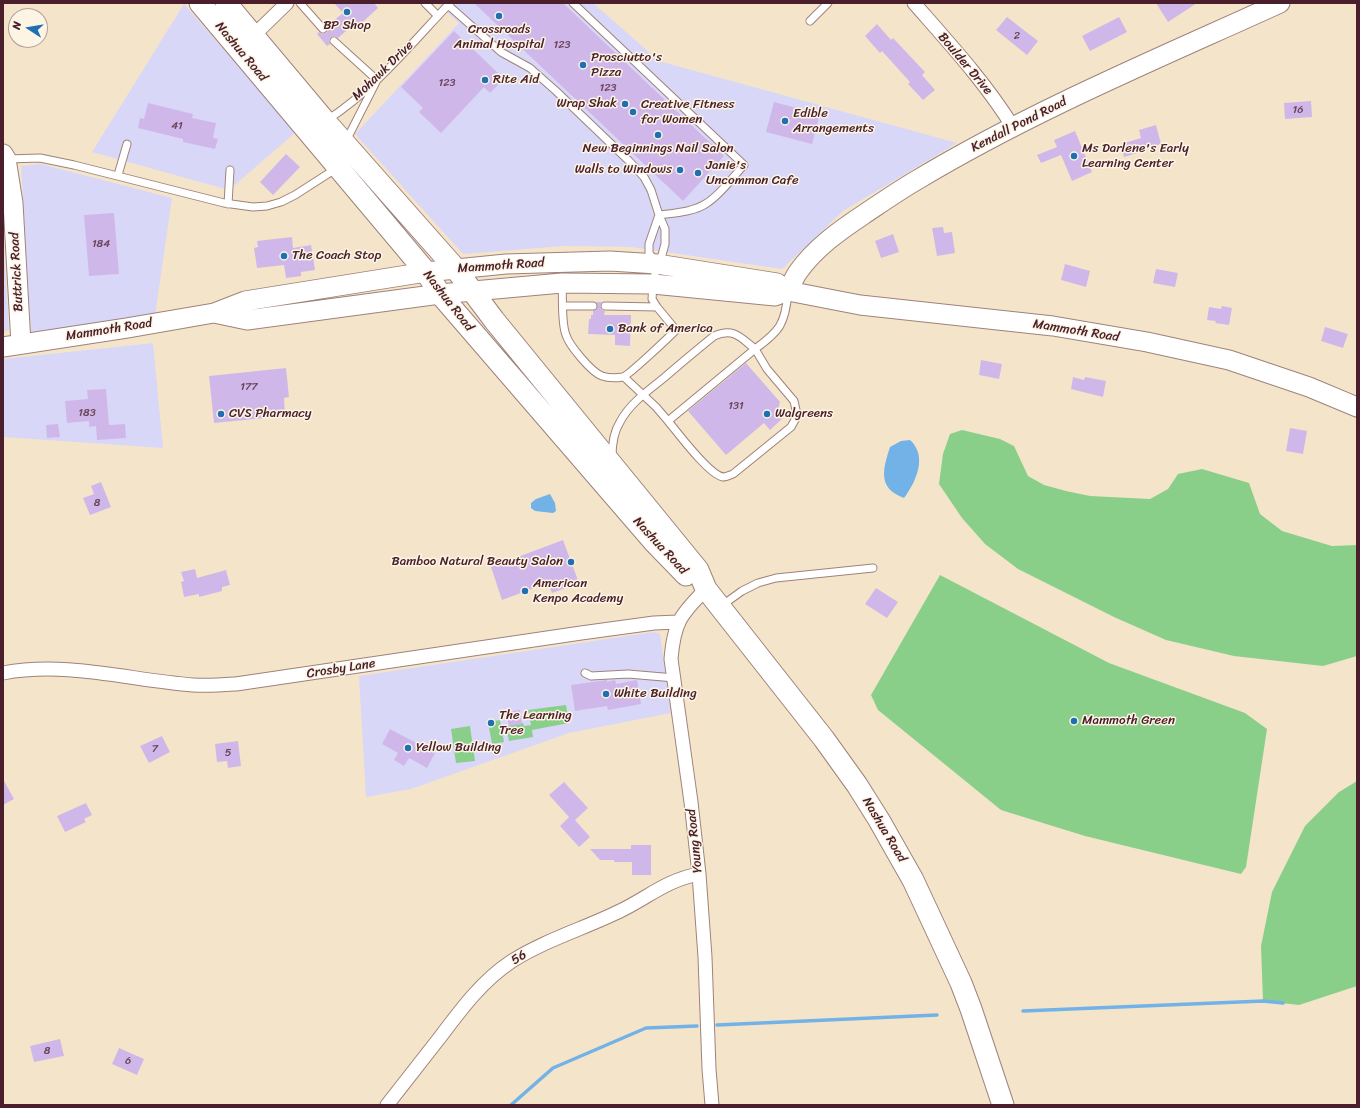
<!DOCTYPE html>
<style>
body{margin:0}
#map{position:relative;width:1360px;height:1108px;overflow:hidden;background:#f4e5ca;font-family:Sriracha,sans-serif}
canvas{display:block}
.frame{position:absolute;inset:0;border:4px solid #4a1f2b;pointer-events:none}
.north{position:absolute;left:8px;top:8px;width:40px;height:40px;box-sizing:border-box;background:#fcf5e5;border:1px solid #b59f9b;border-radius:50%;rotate:282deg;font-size:11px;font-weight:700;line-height:16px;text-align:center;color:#4a1f2b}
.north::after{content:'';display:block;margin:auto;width:14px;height:18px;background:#1f6fb2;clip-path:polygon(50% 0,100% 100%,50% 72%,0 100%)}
</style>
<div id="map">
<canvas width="1360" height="1108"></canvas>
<div class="frame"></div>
<div class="north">N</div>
</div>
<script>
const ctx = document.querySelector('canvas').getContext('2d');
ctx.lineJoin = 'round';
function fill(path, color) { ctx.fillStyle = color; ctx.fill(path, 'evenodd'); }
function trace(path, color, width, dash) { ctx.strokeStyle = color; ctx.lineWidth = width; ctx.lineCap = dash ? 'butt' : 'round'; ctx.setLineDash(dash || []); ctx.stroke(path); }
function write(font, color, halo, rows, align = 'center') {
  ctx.font = font + ' Sriracha,sans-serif'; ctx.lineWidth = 3; ctx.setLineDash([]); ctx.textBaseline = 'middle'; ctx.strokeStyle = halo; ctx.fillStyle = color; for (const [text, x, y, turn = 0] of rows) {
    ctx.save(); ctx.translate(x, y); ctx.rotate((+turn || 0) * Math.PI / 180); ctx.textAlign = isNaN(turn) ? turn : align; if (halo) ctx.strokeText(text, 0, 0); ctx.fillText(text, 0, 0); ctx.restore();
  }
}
fill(new Path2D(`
 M437,3H593L659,61L957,143L843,211L782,269L631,247L564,246L463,254L355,134L459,23Z
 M184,4L296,132L229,190L92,152Z
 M41,164L172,198L155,316L31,333L21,166Z
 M3,238L9,330L3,332Z
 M153,343L163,448L3,437V359Z
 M654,632L660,634L671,713L569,733L411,789L366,797L359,676Z`), '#d9d7f8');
fill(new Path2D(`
 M962,430L1000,439L1014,446L1028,476L1044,485L1066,491L1090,496L1150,499L1168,489L1178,474L1202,469L1249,483L1260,514L1282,531L1332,546L1357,545V656L1323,666L1234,656L1166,640L1114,617L1018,569L985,544L962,518L939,484L943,454L950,434Z
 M940,575L1109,663L1245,713L1267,729L1246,867L1241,874L1085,836L1001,810L878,710L871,695Z
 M566,705L569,723L532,730L533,737L509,741L506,726L523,723L524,726L531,725L528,710Z
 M500,720L504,742L492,744L488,722Z
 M470,726L475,761L456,763L451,729Z
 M1357,781V986L1299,1005L1263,1001L1261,946L1272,892L1305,826L1339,792Z`), '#89cf89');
fill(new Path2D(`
 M910,440C928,456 916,482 904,498C877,488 883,469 890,447L901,441Z
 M550,494L555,503L556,511L553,513L535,511L531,508V503L536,499Z`), '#72b2e6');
trace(new Path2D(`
 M1023,1011L1263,1001L1283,1003
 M717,1025L937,1015
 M511,1105L553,1068L646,1028L697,1026`), '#72b2e6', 3.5);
fill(new Path2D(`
 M334,3H374L378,8L356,28L353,25L338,38L335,36L331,37L329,40L330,44L327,46L317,34L319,32L322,34L326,33L328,30L327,26L343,13Z
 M474,3H563L724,156L683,201Z
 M1156,3H1197L1168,22Z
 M1007,17L1038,41L1027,55L996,30Z
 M1119,17L1127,32L1090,51L1082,36Z
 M877,24L891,40L893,38L925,72L922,75L935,90L923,100L908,84L910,82L882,51L880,53L865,36Z
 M454,31L498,73L492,79L498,85L490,93L484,87L441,133L419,112L423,108L401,87Z
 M1311,101L1312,117L1285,119L1284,103Z
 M774,102L820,114L812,144L766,132Z
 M148,103L193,114L192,118L216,123L213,138L218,139L215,149L183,142V139L138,128L140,118L144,119Z
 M1156,125L1161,144L1137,151V153L1124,157L1121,144L1141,138L1139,130Z
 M1075,131L1092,172L1072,181L1061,155L1041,163L1037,155L1057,147L1054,140Z
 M286,154L300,167L273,195L260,182Z
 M114,213L119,274L89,276L84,215Z
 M943,227L944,233L952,232L955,253L937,256L932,228Z
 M893,234L899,252L881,258L875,241Z
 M292,237L293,248L311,245L315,270L301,272V276L286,278L284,265L257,268L254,248L258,247L257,241Z
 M1065,264L1090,271L1086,287L1061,280Z
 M1156,269L1178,273L1175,287L1153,283Z
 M596,302H602L600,306L602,310L605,311L604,315H631L630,346L615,345V335L588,334L589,319H591V315H593V311L597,308Z
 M1222,306L1232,308L1229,325L1215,323L1216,321L1207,320L1209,307L1221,309Z
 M1325,327L1348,334L1343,348L1321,341Z
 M981,360L1002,364L999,379L979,375Z
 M746,363L780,402L778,410L784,417L770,430L764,423L726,455L688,411Z
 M286,368L289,397L284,398L285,416L214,423L209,376Z
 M1073,377L1084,380L1085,377L1106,381L1103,397L1071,389Z
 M106,389L109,425L125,424L126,438L97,440L96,426L89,427V421L67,423L65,401L88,399L87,390Z
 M58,424L60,437L47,438L46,425Z
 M1290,428L1307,431L1303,454L1286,451Z
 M101,482L111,507L90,515L83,498L94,494L91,486Z
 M563,540L579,583L552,593L548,583L502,600L491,567Z
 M195,569L197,578L226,570L230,585L222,587V591L199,597V594L184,597L181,582L184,581L181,572Z
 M876,588L898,602L887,618L865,604Z
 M607,680V682L615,680L616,684L637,680L641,704L608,710L607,706L575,711L571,685Z
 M520,710L522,724L509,726L506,712Z
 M390,729L435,753L427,768L409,758L404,766L394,760L398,753L382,744Z
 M162,736L170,752L149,763L140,746Z
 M238,741L241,766L228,768L227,761L217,762L215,744Z
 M3,779L14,799L3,805Z
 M564,782L588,808L575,820L590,837L579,847L560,826L569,817L549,795Z
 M86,803L92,815L84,819L86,822L65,832L57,816Z
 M631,845H651V875H632V862H614V860H600L590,849H631Z
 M60,1039L64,1056L34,1062L30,1046Z
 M119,1048L144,1059L137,1075L112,1064Z`), '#cfb8e9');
const lane = new Path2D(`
 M300,3L323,29
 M425,3L438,16
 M448,5L501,52L530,68L556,91L629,161L644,177L651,190L659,215C674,213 694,212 707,203C721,194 732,178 744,165L573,3
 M810,21L828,3
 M334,41L377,80
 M327,120C375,89 411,44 450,3
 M346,141L376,82
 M7,159L40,158L74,165L224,203L253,207L267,206L281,202L295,195L337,168
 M118,175L127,144
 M228,204L230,170
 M655,261L649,253V244L659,215
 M562,283C563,297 561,323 566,335C569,345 591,372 602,376C608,378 617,378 623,377C629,375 668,338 676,330L657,307L652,299L653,284L657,264L662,255L665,244V229L659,215
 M563,306H593
 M605,306L657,307
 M755,349L767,369L794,401L796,410V418L791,427L733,474C730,475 726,477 723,477C709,475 678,433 668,421Z
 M624,377L656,407L668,421
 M612,457C612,445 613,433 620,422C630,403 649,390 665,377C681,363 698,349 714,336C734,327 741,338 755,349C780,331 785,324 788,293
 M721,606L742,591L758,583L776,578L873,568
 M585,673L591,676L628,674L675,678`);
const street = new Path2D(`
 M914,3C949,43 985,82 1013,127
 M249,40L287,3
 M706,589C680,615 674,623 671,659L691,802L699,874L705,957L709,1069L712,1105
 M3,673C67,661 129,680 193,685C207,686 221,685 236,684L581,633L654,623L678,622
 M387,1105C405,1082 423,1059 441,1036C462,1008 483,980 512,961C547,939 586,928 622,910C650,896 667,880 699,874`);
const secondary = new Path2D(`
 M3,154L6,159L13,203L21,344
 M788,291C791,285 794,278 798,272C815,248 839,231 863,215C881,203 898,191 917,180C1032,111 1157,59 1280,3
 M214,313L247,320L440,294L562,283L653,284L775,296L788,291
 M3,347L127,328L214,313L245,301L426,272L506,264L610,261L657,264L777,283L788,291L860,305L1053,326L1147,342L1229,360L1309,387L1357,407`);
const primary = new Path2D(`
 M200,3L426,272L440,294L654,542L686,575
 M226,3L325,121L455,268L494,320L698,570L706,589L824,739L857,785L879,820L913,880L961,983L971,1009L1003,1105`);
trace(lane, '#9f827a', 9);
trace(street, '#9f827a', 15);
trace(secondary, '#9f827a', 21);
trace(primary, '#9f827a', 23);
trace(lane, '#fff', 7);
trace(street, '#fff', 13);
trace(secondary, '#fff', 19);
trace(primary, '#fff', 21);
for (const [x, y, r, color] of [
 [347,12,4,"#1f6fb2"],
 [499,16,4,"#1f6fb2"],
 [583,65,4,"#1f6fb2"],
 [485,80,4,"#1f6fb2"],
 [625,104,4,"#1f6fb2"],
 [633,112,4,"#1f6fb2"],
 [785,121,4,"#1f6fb2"],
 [658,135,4,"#1f6fb2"],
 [1074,156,4,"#1f6fb2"],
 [680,170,4,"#1f6fb2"],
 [698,173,4,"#1f6fb2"],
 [284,256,4,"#1f6fb2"],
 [610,329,4,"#1f6fb2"],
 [221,414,4,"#1f6fb2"],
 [767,414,4,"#1f6fb2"],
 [571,562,4,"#1f6fb2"],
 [525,591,4,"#1f6fb2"],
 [606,694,4,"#1f6fb2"],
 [1074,721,4,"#1f6fb2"],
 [491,723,4,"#1f6fb2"],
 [408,748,4,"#1f6fb2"]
]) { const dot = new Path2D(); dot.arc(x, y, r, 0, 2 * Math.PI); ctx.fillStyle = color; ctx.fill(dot); trace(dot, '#fcf5e5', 1.5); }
write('11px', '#6b455a', null, [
 ["2",1017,36],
 ["123",562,45],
 ["123",447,83],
 ["123",608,88],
 ["16",1298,110],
 ["41",177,126],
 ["184",101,244],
 ["177",249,387],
 ["131",736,406],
 ["183",87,413],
 ["8",97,503],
 ["7",155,749],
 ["5",228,753],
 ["8",47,1051],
 ["6",128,1061]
]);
write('13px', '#4a1f2b', '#fcf5e5', [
 ["BP Shop",347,26,"center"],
 ["Crossroads",499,30,"center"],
 ["Animal Hospital",499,45,"center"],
 ["Prosciutto's",591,58],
 ["Pizza",591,73],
 ["Rite Aid",493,80],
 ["Wrap Shak",617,104,"right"],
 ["Creative Fitness",641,105],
 ["for Women",641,120],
 ["Edible",793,114],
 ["Arrangements",793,129],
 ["New Beginnings Nail Salon",658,149,"center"],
 ["Ms Darlene's Early",1082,149],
 ["Learning Center",1082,164],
 ["Janie's",706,166],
 ["Uncommon Cafe",706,181],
 ["Walls to Windows",672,170,"right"],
 ["The Coach Stop",292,256],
 ["Bank of America",618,329],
 ["CVS Pharmacy",229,414],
 ["Walgreens",775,414],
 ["Bamboo Natural Beauty Salon",563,562,"right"],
 ["American",533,584],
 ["Kenpo Academy",533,599],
 ["White Building",614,694],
 ["The Learning",499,716],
 ["Tree",499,731],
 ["Mammoth Green",1082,721],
 ["Yellow Building",416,748]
], 'left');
write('13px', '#4a1f2b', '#fcf5e5', [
 ["Nashua Road",241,52,50],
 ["Boulder Drive",965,64,50],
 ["Mohawk Drive",383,71,-44],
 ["Kendall Pond Road",1019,125,-27],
 ["Mammoth Road",501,266,-4],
 ["Buttrick Road",17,272,-93],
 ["Nashua Road",448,301,52],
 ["Mammoth Road",109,330,-9],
 ["Mammoth Road",1076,331,9],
 ["Nashua Road",660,546,47],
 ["Crosby Lane",341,669,-9],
 ["Nashua Road",884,830,59],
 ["Young Road",695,841,-96],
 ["56",519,958,-32]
]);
</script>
